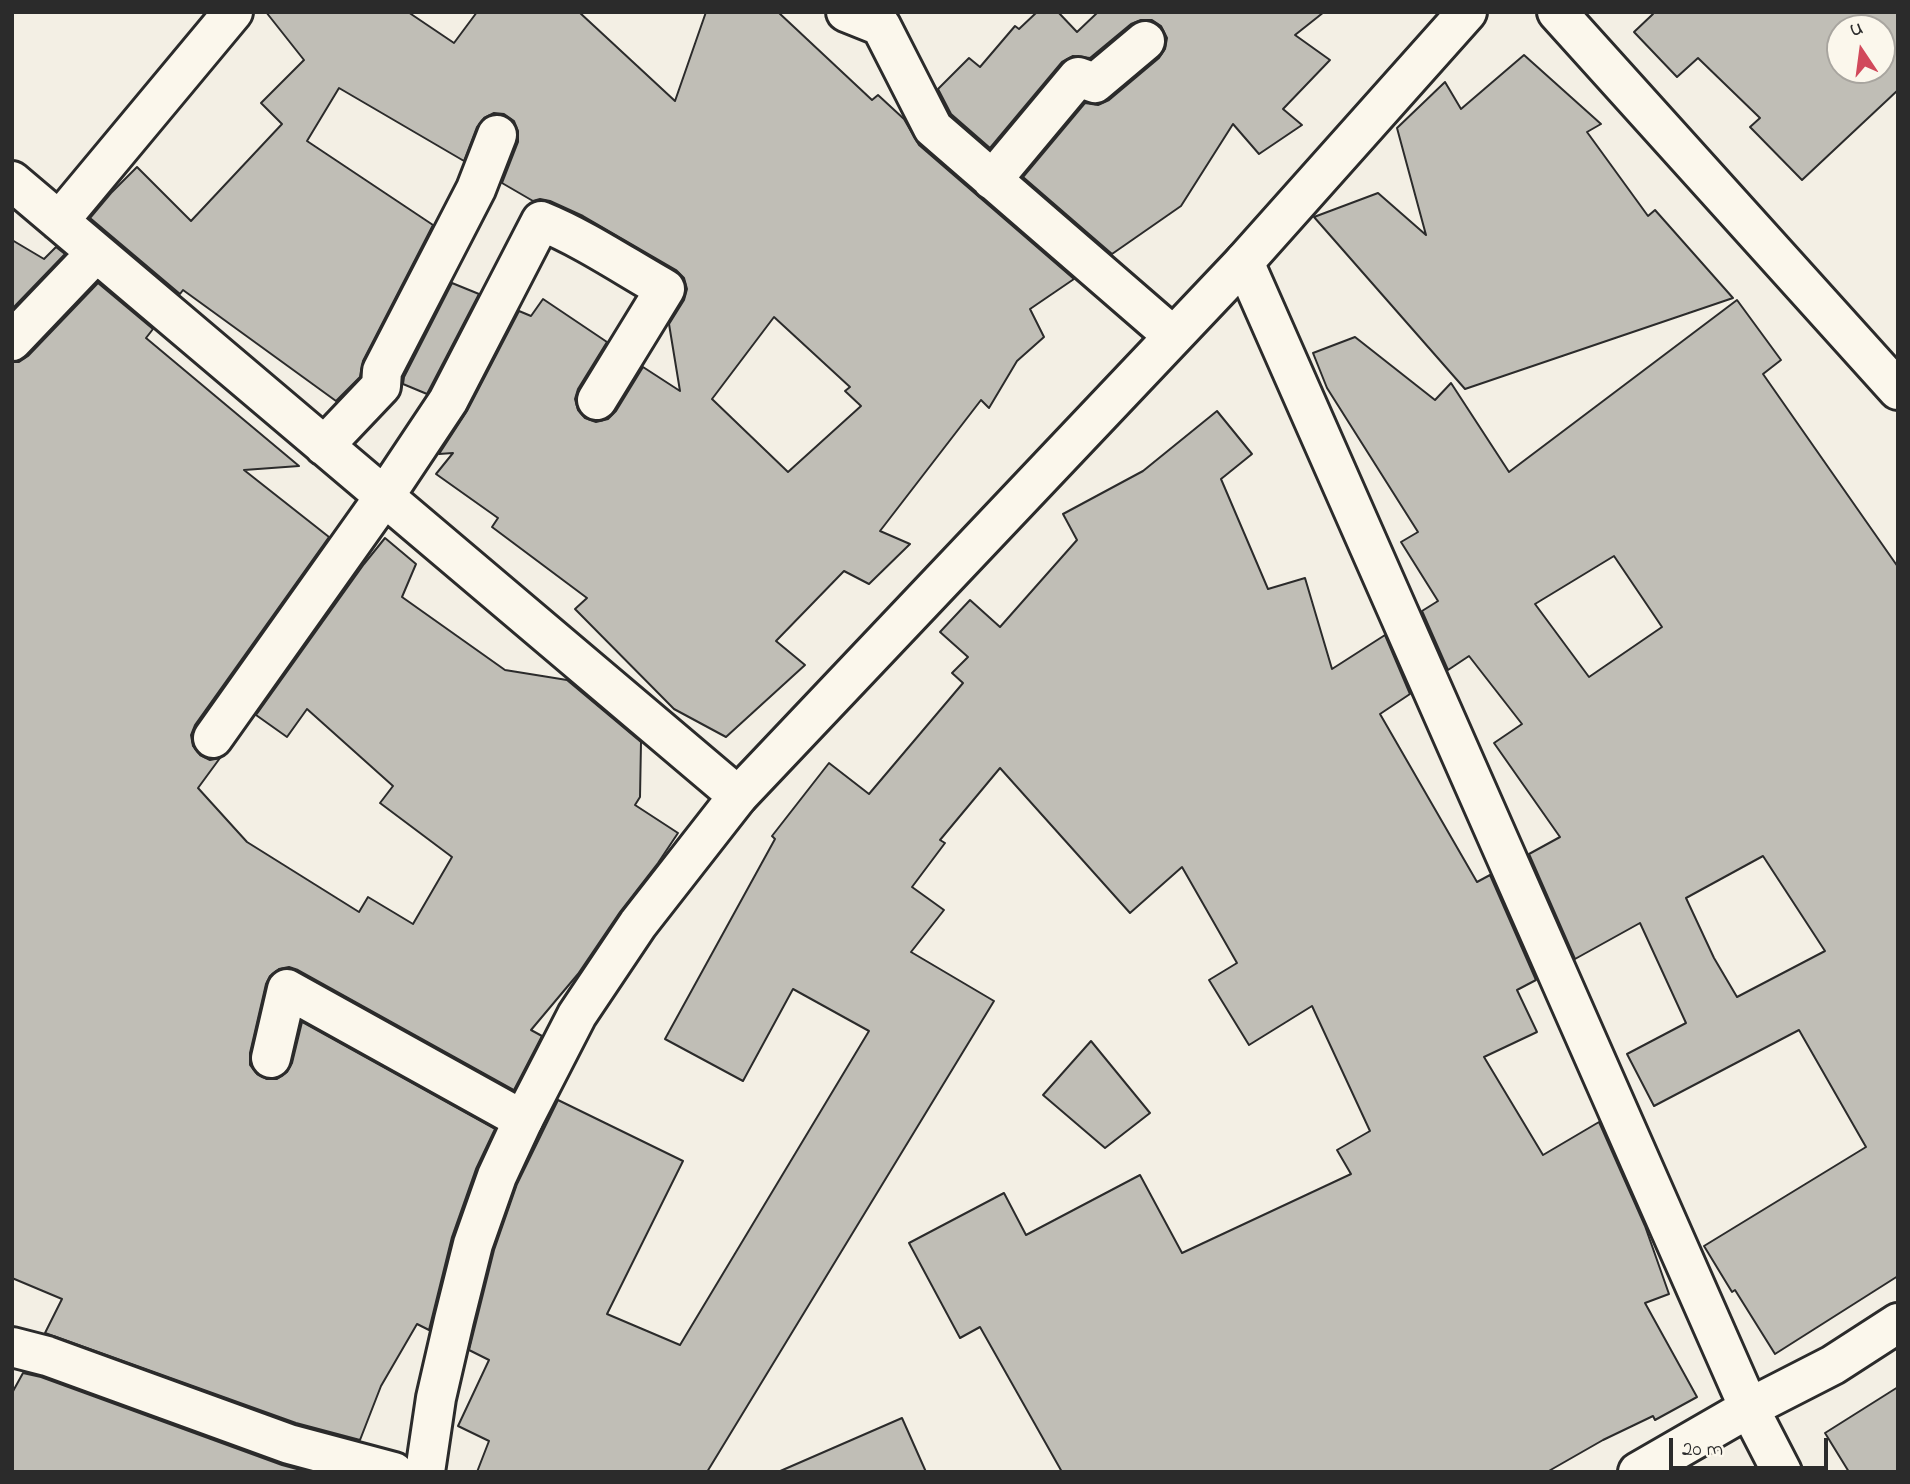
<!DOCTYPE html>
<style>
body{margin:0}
#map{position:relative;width:1910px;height:1484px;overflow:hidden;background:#f3efe4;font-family:"Indie Flower",sans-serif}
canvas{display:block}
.frame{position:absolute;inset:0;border:14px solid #2b2b2b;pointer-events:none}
.north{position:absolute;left:1826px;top:14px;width:70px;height:70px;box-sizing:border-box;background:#fbf7ec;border:2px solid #a8a59f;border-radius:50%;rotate:347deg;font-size:19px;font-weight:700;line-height:28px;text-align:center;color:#2b2b2b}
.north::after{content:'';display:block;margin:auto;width:24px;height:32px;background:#d1495b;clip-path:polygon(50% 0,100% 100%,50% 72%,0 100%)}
.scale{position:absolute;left:1669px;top:1438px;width:159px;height:32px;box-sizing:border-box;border:4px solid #2b2b2b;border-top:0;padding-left:9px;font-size:21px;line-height:24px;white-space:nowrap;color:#2b2b2b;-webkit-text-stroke:5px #fbf7ec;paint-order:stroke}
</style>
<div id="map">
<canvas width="1910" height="1484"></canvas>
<div class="frame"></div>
<div class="north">U</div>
<div class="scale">20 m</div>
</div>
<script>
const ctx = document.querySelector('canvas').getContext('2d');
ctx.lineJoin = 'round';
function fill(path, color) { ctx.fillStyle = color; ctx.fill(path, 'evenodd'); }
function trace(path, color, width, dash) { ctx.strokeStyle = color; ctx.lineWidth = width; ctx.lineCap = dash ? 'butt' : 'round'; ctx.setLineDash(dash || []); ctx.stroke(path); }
const building = new Path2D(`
 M266,12H408L454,43L477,12H579L675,101L706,12H778L872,100L878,95L904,119L919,145L1074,279L1030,309L1044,337L1017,361L989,408L981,400L880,531L910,544L869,584L844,571L776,641L805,665L726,737L674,709L575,609L587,598L492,527L498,518L436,474L453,453L439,454L467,411L519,311L531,316L543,299L607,342L578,389L575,399L578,410L585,418L596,422L608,419L616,411L643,367L680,391L669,324L684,300L687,289L684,278L676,270L583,216L550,201L540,199L533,201L502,183L518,142V131L514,121L504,114L494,113L484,118L477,127L464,161L339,88L307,141L433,225L363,361L360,377L336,401L183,290L180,294L90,218L111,193L137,167L191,221L282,124L261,103L304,60ZM774,317L850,387L845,391L861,406L788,472L712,399Z
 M1037,12H1058L1077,32L1098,12H1324L1295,35L1330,60L1283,109L1302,125L1259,154L1233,124L1181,206L1112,254L1023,177L1085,103L1098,105L1109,100L1159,58L1165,49L1167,38L1161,26L1152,20H1141L1131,24L1090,58L1073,56L1062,62L990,148L951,114L938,89L969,58L980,67L1015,26L1019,29Z
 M1651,12H1898V90L1802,180L1750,127L1760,118L1698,58L1677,77L1634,32L1653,14ZM1840,28H1882V70H1840Z
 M1524,55L1601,124L1587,132L1648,216L1655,210L1733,298L1465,389L1314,217L1378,193L1426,235L1397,128L1445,82L1461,109Z
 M12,240L44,259L56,247L65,254L12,309Z
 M98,283L153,329L146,338L299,466L244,470L329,537L195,725L191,735L193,746L200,755L210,760L220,758L198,788L247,842L359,912L368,897L413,924L452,857L380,803L393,786L307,709L287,737L256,715L364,564L385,538L416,564L402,597L505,670L567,680L641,742L640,797L635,805L678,833L658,863L620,912L578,974L531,1030L542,1036L514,1090L298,970L289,967L279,969L270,976L266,984L250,1053V1065L257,1074L267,1079H277L287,1072L292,1063L302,1022L495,1129L476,1169L452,1237L429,1330L417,1324L381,1386L360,1440L296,1423L45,1333L62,1299L12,1278V362H19L28,356Z
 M452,283L479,294L427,394L403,384L404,377Z
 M1737,300L1781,360L1763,374L1898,567V1276L1775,1354L1735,1290L1732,1292L1704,1246L1866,1147L1799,1030L1654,1106L1627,1054L1686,1023L1640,923L1575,959L1529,854L1560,837L1494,743L1522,724L1469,656L1448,670L1422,611L1438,601L1401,542L1418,532L1327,388L1313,353L1355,337L1435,400L1451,383L1509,472ZM1614,556L1662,627L1589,677L1535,604ZM1763,856L1825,951L1737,997L1714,958L1686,898Z
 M1217,411L1252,454L1221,479L1268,589L1305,578L1332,669L1385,635L1410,694L1380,714L1477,882L1490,875L1536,980L1517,990L1537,1032L1484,1057L1543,1155L1599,1122L1645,1226L1669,1294L1645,1303L1697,1397L1655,1420L1653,1416L1603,1440L1547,1472H1062L980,1327L960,1338L909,1243L1004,1193L1026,1235L1140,1175L1182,1253L1351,1174L1337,1150L1370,1131L1312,1006L1249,1045L1209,980L1237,963L1182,867L1130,913L1000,768L940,840L945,843L912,887L944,910L911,952L994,1001L707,1472H477L489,1441L458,1426L489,1360L469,1350L494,1250L517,1184L558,1100L683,1161L607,1314L680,1345L869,1031L793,989L743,1081L665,1039L775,839L772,836L829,763L869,794L963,683L952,673L968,657L940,632L970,600L1000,627L1077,540L1063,514L1143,471Z
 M1091,1041L1150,1113L1105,1148L1043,1095Z
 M23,1373L41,1377L282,1465L308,1472H12V1393Z
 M1898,1387V1472H1849L1825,1433Z
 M902,1418L926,1472H778Z`);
fill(building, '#c0beb6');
trace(building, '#2b2b2b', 2);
const minor = new Path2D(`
 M846,12L881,26L933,128L1173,336
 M1557,12L1898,390
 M992,180L1078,77L1095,83L1145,41
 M12,181L738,796
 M59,221L233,12
 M1244,262L1749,1408L1782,1472
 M12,341L96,253
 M324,446L381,386L382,371L476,189L497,135
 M213,738L384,497L448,401L541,221C585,239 624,266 665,289L597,400
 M271,1058L287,989L523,1120
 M12,1347L47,1356L289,1444L394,1472
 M1638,1472L1749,1408L1833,1365L1898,1323`);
const trunk = new Path2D(`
 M425,1472L436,1398L454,1320L473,1244L497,1176L523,1120L577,1015L638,924L738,796L1244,262L1467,12`);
trace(minor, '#2b2b2b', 44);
trace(trunk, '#2b2b2b', 44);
trace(minor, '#fbf7ec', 38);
trace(trunk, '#fbf7ec', 38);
</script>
